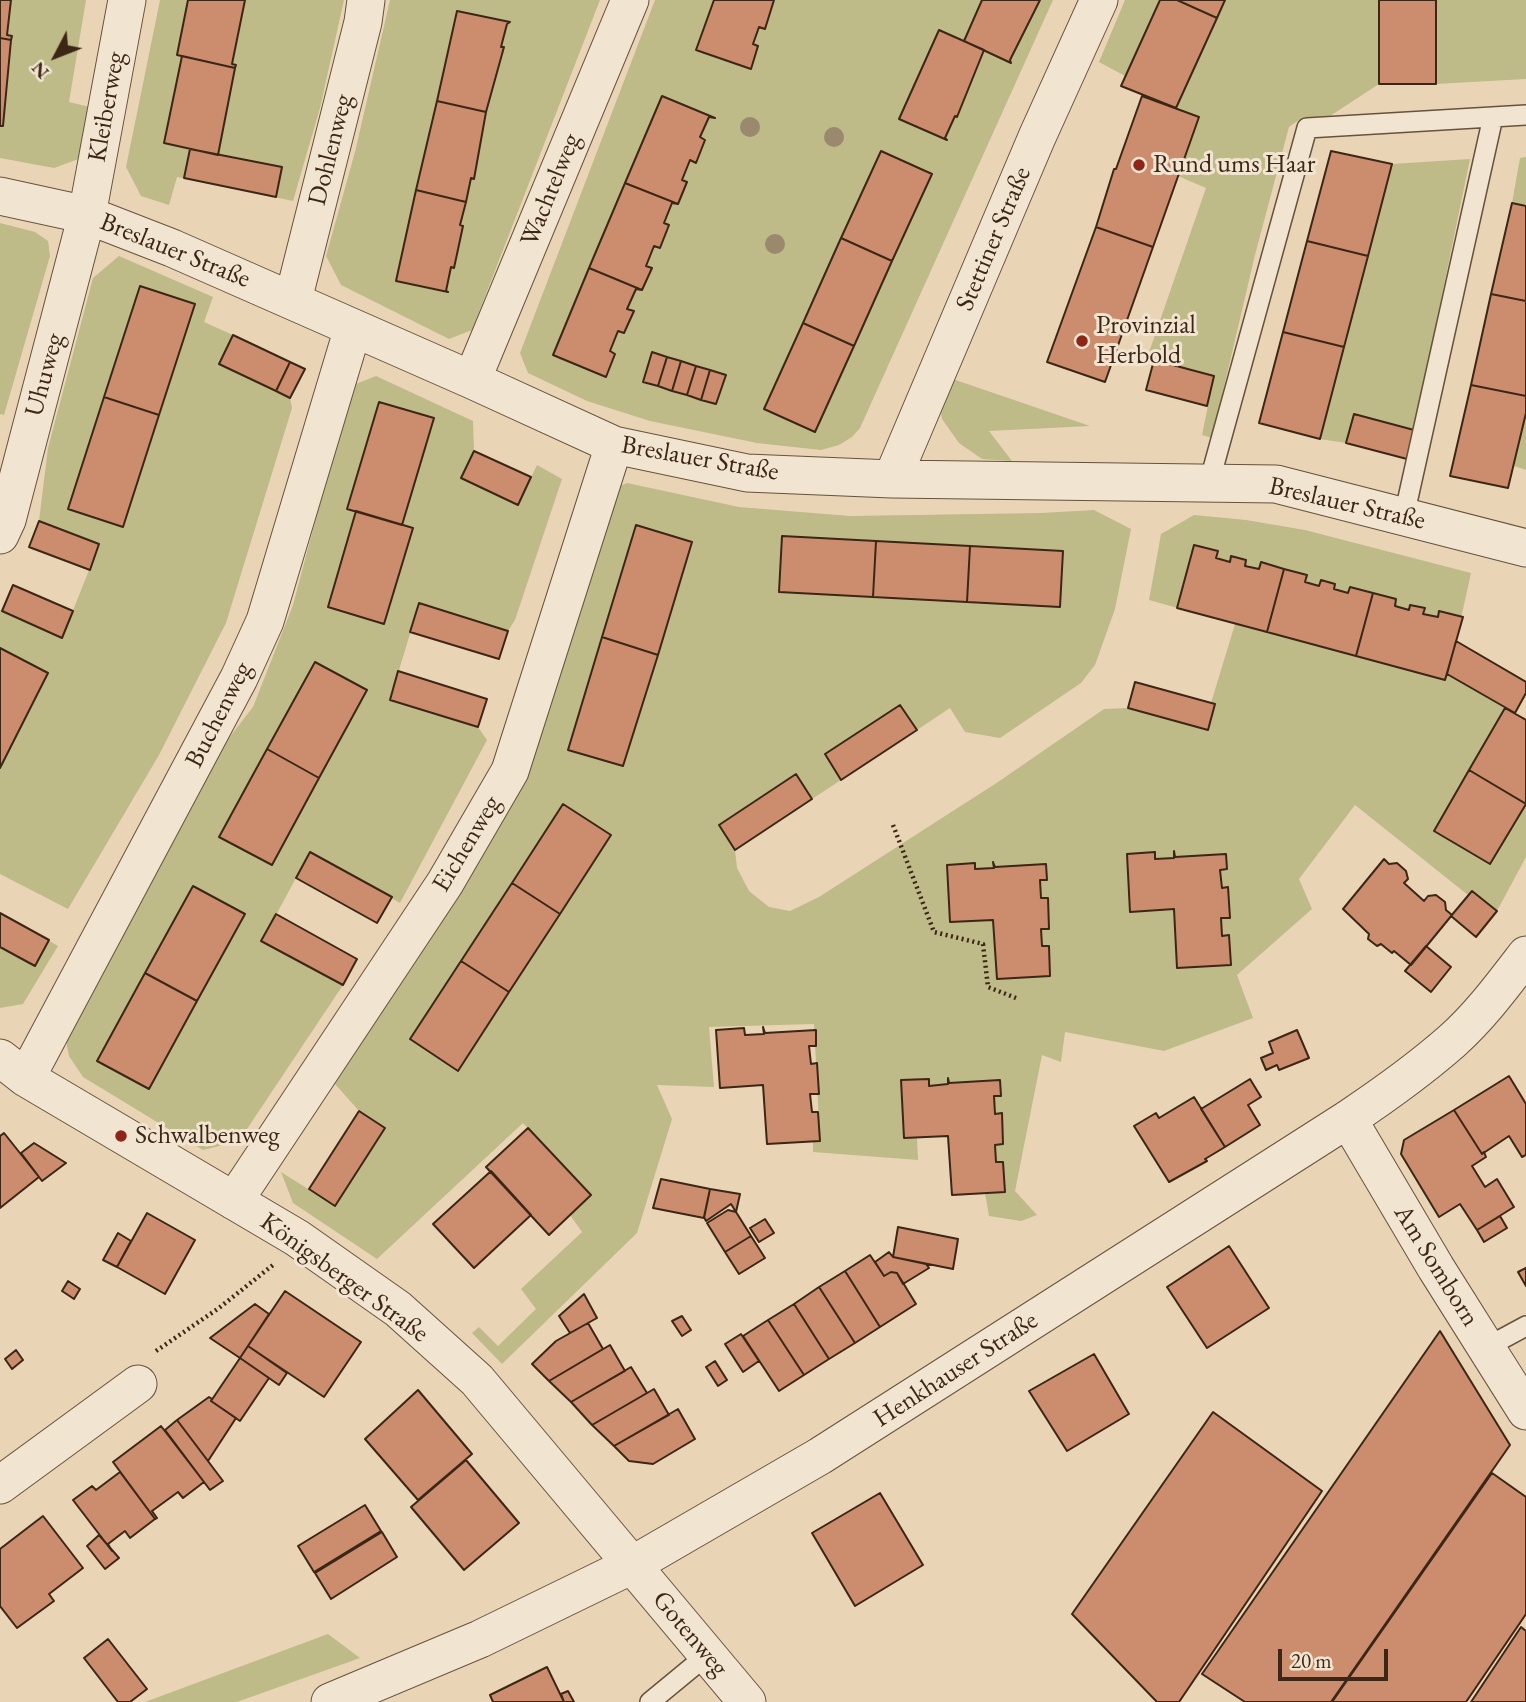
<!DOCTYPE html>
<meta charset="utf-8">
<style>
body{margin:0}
#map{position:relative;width:1526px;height:1702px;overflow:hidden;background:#e9d5b6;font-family:"EB Garamond",serif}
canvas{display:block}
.north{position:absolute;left:21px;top:21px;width:70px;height:70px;-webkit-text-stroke:5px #f1e4d0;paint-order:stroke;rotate:228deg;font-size:19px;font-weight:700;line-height:28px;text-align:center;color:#3c2615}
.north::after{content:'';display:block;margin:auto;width:24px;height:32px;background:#3c2615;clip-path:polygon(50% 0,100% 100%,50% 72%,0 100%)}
.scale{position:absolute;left:1278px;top:1649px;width:110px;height:32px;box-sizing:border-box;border:4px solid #3c2615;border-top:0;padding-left:9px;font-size:21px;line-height:24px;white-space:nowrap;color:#3c2615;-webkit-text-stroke:5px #f1e4d0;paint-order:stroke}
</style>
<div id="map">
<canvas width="1526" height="1702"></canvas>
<div class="north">N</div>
<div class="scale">20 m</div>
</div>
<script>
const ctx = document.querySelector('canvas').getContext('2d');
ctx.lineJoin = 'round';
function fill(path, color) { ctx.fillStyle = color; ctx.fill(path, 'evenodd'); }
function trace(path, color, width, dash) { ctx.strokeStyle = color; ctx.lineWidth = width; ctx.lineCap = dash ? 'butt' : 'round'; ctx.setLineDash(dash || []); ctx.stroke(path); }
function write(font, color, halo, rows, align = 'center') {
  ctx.font = font + ' "EB Garamond",serif'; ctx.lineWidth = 6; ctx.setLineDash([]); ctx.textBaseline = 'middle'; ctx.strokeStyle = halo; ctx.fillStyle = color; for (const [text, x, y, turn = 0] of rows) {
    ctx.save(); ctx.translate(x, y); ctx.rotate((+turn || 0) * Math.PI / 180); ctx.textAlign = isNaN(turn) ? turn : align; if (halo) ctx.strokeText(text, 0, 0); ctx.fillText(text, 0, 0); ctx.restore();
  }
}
fill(new Path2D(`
 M0,0H86L69,102L94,108L84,157L54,168L0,158Z
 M160,0H344L320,108L293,201L177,177L169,205L141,196L126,167Z
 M390,0H600L472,330L449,339L341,285L326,256L355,152Z
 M655,0H1053L860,428L852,437L839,445L821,450L757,443L650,421L587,401L528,373L520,353Z
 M1125,0H1160L1125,76L1099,62Z
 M1225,0H1526V79L1436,84H1379L1330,116L1300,119L1289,127L1255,255L1212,438L1202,435L1214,376L1147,358L1206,188L1178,176L1199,117L1176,108Z
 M1526,157V206L1512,203L1520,158Z
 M1470,159L1414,430L1354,414L1346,443L1320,439L1392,164Z
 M0,223L35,232L48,241L50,256L4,415L0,414Z
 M119,256L213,297L204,322L233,335L219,364L290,398L292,408L226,623L159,755L68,909L0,874V610L62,638L99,545L39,521L48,448L93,278Z
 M941,375L1090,426L989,431L1012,461L982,459L959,443L942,419L937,396Z
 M376,376L473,421L474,451L462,478L518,505L537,465L562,479L515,620L508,631L419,604L390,700L478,727L487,740L400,903L310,852L262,941L343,985L239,1141L203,1150L83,1077L69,1056L64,1031L221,748L253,707L293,605L351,386Z
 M1526,413V470L1514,466Z
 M627,483L739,507L850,516L1041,513L1094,510L1131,529L1115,609L1095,665L1081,683L1000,738L965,732L950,708L917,730L900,705L825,754L841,780L812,799L795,774L719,824L735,850L737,868L749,891L769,907L790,911L819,897L998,782L1104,709L1128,708L1208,730L1215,704L1211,703L1235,624L1149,600L1161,534L1194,515L1246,520L1305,530L1471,573L1456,641L1526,682V693L1515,713L1526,720V857L1497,911L1472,891L1468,895L1355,805L1299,879L1312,909L1237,975L1253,1018L1164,1051L1065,1032L1061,1062L1042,1055L1015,1191L1037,1215L1021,1221L989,1216L985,1193L952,1195L947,1136L917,1138L918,1160L813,1152V1142L820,1141L814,1024L709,1027L714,1087L657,1085L672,1119L637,1233L502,1364L472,1333L479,1327L498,1346L536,1309L521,1289L582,1232L570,1215L591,1195L523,1123L377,1259L293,1203L281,1172L335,1206L385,1128L359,1111L335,1084L516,787L608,491Z
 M0,913L58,946L23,1004L0,1008Z
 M328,1634L360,1658L237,1702H145Z`), '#bebb88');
const building = new Path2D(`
 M0,0H11L7,35L12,36L11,40L0,38Z
 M188,0H245L232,64L236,65L235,68L177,55Z
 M714,0H774L765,29L759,27L753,44L758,46L751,69L696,50Z
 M982,0H1040L1010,60L1011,63L964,41Z
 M1160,0H1177L1217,18L1176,108L1121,86Z
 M1177,0H1225L1217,18Z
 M1379,0H1436V84H1379Z
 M457,11L510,22L507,24L501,47H504L486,112L437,101Z
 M939,30L984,50L957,117L955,116L945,138L947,140L899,119Z
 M0,38L11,40L3,126H0Z
 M182,56L235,68L218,155L164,143Z
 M662,96L715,118L709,117L700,137L705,140L696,163L690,160L682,180L687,182L678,204L625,183Z
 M1142,96L1199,117L1153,247L1096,227L1114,169H1116Z
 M437,101L486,112L474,179L471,178L466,202L416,190Z
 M190,149L282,167L276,197L184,178Z
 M881,151L932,174L892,261L841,238Z
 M1331,151L1392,164L1368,256L1307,241Z
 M625,183L678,204L672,203L664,223L669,225L660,248L654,246L646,266L652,268L642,290L589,268Z
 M416,190L466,202L460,225L463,226L454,268L451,267L446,291L448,292L396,281Z
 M1512,203L1526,206V301L1491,294Z
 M1096,227L1153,247L1105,382L1047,362Z
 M841,238L892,261L854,346L803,323Z
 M1307,241L1368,256L1344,347L1283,332Z
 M589,268L642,290L636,289L627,309L634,311L624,333L618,331L610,351L615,354L606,377L553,355Z
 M140,286L195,304L159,415L104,397Z
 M1491,294L1526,301V396L1471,385Z
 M803,323L854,346L815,432L764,409Z
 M1283,332L1344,347L1320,439L1259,423Z
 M233,335L290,362L276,391L219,364Z
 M652,352L667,357L658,386L643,382Z
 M667,357L681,361L672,391L658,386Z
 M1154,360L1214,376L1207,406L1146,390Z
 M681,361L696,366L687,395L672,391Z
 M290,362L305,369L290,398L276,391Z
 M696,366L710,370L701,400L687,395Z
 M710,370L726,375L716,404L701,400Z
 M1471,385L1526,396V413L1508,488L1450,476Z
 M104,397L159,415L123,527L68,509Z
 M379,402L434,418L402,525L347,509Z
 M1354,414L1414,430L1407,459L1346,443Z
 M474,451L531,477L518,505L461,478Z
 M356,511L413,528L384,624L328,607Z
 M39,521L99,544L90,570L29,547Z
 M636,525L692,542L658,655L602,637Z
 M782,536L876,541L873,597L779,592Z
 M876,541L970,546L967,602L873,597Z
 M1194,545L1218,551L1216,558L1230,562L1231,556L1246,560L1245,566L1259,569L1261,562L1284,569L1267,632L1177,608Z
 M970,546L1063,551L1060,607L967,602Z
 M1284,569L1307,575L1305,582L1319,586L1321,580L1335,584L1334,589L1348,593L1350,587L1373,593L1356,656L1267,632Z
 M13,585L73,611L62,638L2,611Z
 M1373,593L1396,599L1395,606L1409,610L1410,605L1425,608L1423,614L1438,617L1439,611L1463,617L1445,680L1356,656Z
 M419,603L508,631L499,659L410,632Z
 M602,637L658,655L623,766L568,750Z
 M1456,641L1526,682V693L1515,713L1447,674Z
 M0,648L48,673L0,768Z
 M315,662L367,690L319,778L267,749Z
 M398,671L487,699L478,727L390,700Z
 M1135,682L1215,704L1208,730L1128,708Z
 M900,705L917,730L841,780L825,754Z
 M1505,708L1526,720V804L1469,770Z
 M267,749L319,778L272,865L219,837Z
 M1469,770L1526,804L1490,864L1434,831Z
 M796,774L812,799L735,850L719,825Z
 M563,804L611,835L560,914L512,883Z
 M1174,851L1175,857L1226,854L1227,869L1220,870L1222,888L1228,887L1230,918H1221L1222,936L1229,935L1231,965L1177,968L1174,909L1130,912L1127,854L1155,852V859L1174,858Z
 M310,852L392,897L377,923L296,878Z
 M1384,859L1389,864L1397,863L1406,871L1408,879L1404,883L1424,901L1428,896L1436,895L1445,902L1446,910L1452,915L1411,965L1394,951L1392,953L1381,944L1377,946L1368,939L1369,934L1343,909Z
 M993,862L995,867L1046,864L1047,880H1040L1041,898H1048L1049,929H1041L1042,946H1049L1050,976L997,979L993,920L950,922L947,865L975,863V869L994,868Z
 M512,883L560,914L509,992L461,961Z
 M193,886L245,914L197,1001L145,973Z
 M1472,891L1497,911L1476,937L1451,916Z
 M0,913L49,940L35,966L0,947Z
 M276,914L357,959L343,985L261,941Z
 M1426,946L1451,967L1431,992L1405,971Z
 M461,961L509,992L458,1071L410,1039Z
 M145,973L197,1001L149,1089L97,1061Z
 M763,1027L765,1033L816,1030V1046H809L811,1064L817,1063L819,1094H810L812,1112H818L820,1141L767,1144L763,1085L720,1088L716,1030L744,1028L745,1035L764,1034Z
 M1297,1030L1309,1058L1279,1070L1277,1065L1266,1070L1261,1058L1273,1053L1269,1042Z
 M1509,1076L1526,1104V1155L1522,1157L1509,1136L1482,1154L1454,1110Z
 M948,1078L949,1083L1000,1080L1001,1096H994L995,1114L1002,1113L1003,1144L995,1145L996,1162H1003L1005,1192L952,1195L948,1136L904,1138L901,1080L929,1079V1086L948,1084Z
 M1250,1079L1261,1097L1248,1105L1260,1125L1225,1147L1201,1109Z
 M1194,1097L1225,1147L1205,1159L1207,1161L1169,1182L1134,1126L1156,1113L1159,1118Z
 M1454,1110L1482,1154L1484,1152L1486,1157L1472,1166L1485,1187L1497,1179L1514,1207L1477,1230L1460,1204L1439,1217L1401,1154L1404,1140Z
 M359,1111L385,1128L335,1206L309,1189Z
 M528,1128L591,1195L549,1235L486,1167Z
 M4,1133L39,1177L0,1208V1136Z
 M34,1143L66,1163L42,1181L21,1153Z
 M491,1171L531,1215L474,1268L433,1224Z
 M661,1179L710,1189L704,1218L653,1208Z
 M710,1189L740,1194L736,1212L731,1204L706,1221L704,1217Z
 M728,1210L736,1212L751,1236L725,1252L707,1223Z
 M147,1213L195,1240L165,1294L117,1267Z
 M1500,1216L1507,1228L1484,1242L1477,1230Z
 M765,1219L774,1233L759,1242L750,1228Z
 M898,1227L958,1239L953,1269L893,1257Z
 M118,1233L131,1241L117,1267L103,1260Z
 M751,1236L765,1258L739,1274L725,1252Z
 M1229,1246L1269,1308L1207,1348L1167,1287Z
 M889,1252L893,1257L926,1264L929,1268L903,1284L897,1273L891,1272L884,1276L875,1262Z
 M870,1255L884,1276L891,1272L897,1273L916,1304L880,1327L845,1271Z
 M1526,1268V1286L1518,1272Z
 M845,1271L880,1327L855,1343L819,1287Z
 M68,1281L80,1289L74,1299L62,1291Z
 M819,1287L855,1343L829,1359L794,1304Z
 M285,1291L361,1342L324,1397L248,1346Z
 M584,1294L597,1318L570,1333L559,1316Z
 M255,1304L269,1314L240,1358L210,1338Z
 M794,1304L829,1359L804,1375L768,1320Z
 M682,1316L691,1330L682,1336L672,1321Z
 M768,1320L804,1375L779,1391L743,1336Z
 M588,1323L603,1349L549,1381L532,1364L556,1341Z
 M1440,1331L1510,1445L1331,1702H1245L1202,1674Z
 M741,1334L759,1361L743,1372L725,1344Z
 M610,1345L625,1371L571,1402L549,1381Z
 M248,1346L287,1373L279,1385L240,1358Z
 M16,1350L23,1360L12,1369L5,1359Z
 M1094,1354L1129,1414L1067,1451L1029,1391Z
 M240,1358L269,1378L240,1421L211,1401Z
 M715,1361L727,1380L718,1386L706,1367Z
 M631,1367L647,1393L592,1425L571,1402Z
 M654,1389L669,1415L614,1446L592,1425Z
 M418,1390L472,1454L418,1500L365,1439Z
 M209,1397L212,1399L211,1401L236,1418L208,1461L177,1420Z
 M678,1409L695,1439L653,1464L629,1461L614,1446Z
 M1213,1412L1322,1491L1179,1702H1157L1072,1614Z
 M177,1420L223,1481L210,1490L165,1430Z
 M161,1426L204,1482L183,1498L178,1492L152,1511L157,1518L155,1519L113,1462Z
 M466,1460L519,1523L464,1570L411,1507Z
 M120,1472L155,1519L130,1538L125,1531L108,1544L112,1551L73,1500L92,1486L96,1490Z
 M1492,1473L1526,1497V1614L1466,1702H1332Z
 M880,1493L923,1565L855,1606L812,1533Z
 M365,1505L381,1531L314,1572L298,1546Z
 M43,1516L83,1568L49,1594L54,1601L17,1628L0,1606V1549Z
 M382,1532L397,1557L331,1599L315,1573Z
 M99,1535L119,1558L105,1569L87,1546Z
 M1521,1627L1526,1631V1702H1471Z
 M108,1639L147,1689L130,1702H118L84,1658Z
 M547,1667L564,1702H493L490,1695Z
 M568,1691L574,1702H564L561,1694Z`);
fill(building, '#cc8d6e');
trace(building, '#3c2615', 2);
const lane = new Path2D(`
 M1209,483L1307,128L1526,115
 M1404,516L1493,117
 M1487,1347L1526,1326
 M650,1702L707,1655`);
const street = new Path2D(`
 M0,196L87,215L172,248L472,380L614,445L747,473L892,479L1276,484L1526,548
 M293,300L363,22L366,0
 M472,380L630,0
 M892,479L1037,137L1099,0
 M0,535L7,520L87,215L127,0
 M0,1058L26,1078L297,1238L398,1309L477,1380L747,1702
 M26,1078L239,678L265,621L353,328
 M1348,1119L1436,1268L1526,1411
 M234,1201L445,883L510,771L614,445
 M0,1485L138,1384
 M330,1702L480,1639L632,1565L820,1456L1348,1119C1384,1095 1419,1070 1452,1041C1480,1016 1503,985 1526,955`);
trace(lane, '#67523d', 22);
trace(street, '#67523d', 39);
trace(new Path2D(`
 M893,825L934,932L983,944L988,987L1016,998
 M156,1351L219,1308L273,1265`), '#3c2615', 4.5, [2, 3.5]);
trace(lane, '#f1e4d0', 19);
trace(street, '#f1e4d0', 37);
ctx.fillStyle = '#9b896d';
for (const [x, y] of [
 [750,127],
 [834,137],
 [775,244]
]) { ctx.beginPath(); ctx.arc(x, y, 10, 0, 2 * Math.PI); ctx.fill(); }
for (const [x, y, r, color] of [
 [1139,165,7,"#8f2418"],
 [1082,341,7,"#8f2418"],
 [121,1136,7,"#8f2418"]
]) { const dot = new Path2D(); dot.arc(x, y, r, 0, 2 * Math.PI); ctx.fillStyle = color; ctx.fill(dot); trace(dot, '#f1e4d0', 2.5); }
write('26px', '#3c2615', '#f1e4d0', [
 ["Kleiberweg",107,107,-80],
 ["Dohlenweg",331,150,-76],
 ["Wachtelweg",551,190,-68],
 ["Stettiner Straße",994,239,-67],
 ["Breslauer Straße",175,251,22],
 ["Uhuweg",45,375,-75],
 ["Breslauer Straße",700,459,10],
 ["Breslauer Straße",1347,504,13],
 ["Buchenweg",219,715,-63],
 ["Eichenweg",467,844,-59],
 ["Am Somborn",1436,1266,58],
 ["Königsberger Straße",344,1278,36],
 ["Henkhauser Straße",956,1370,-33],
 ["Gotenweg",690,1634,50]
]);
write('26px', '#3c2615', '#f1e4d0', [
 ["Rund ums Haar",1153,165],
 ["Provinzial",1096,326],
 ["Herbold",1096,356],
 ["Schwalbenweg",135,1136]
], 'left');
</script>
